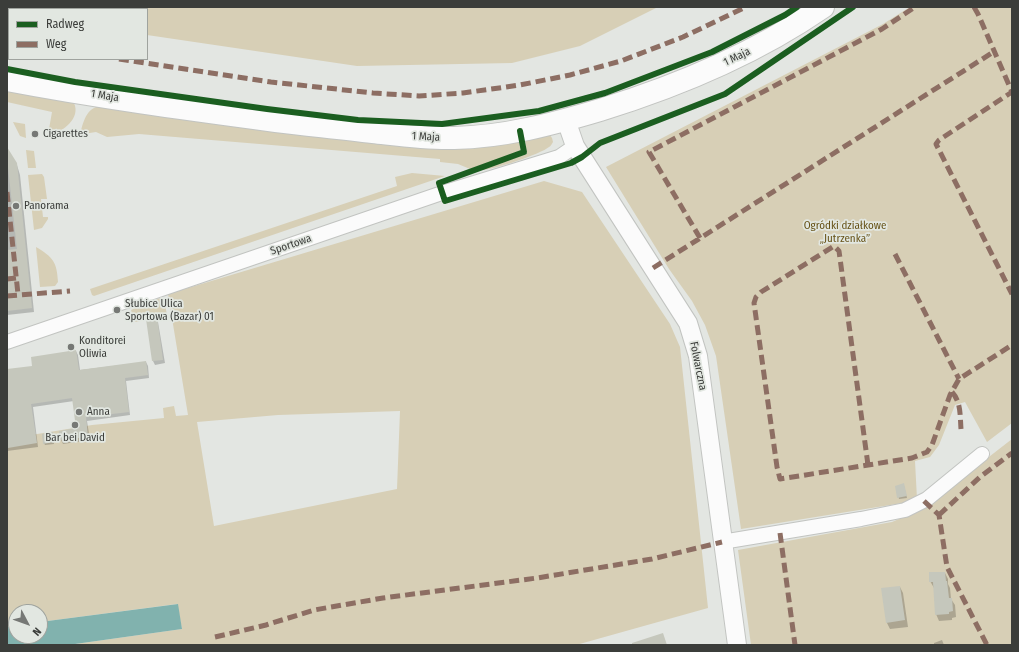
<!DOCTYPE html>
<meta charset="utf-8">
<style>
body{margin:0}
#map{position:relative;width:1019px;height:652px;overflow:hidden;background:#e3e6e2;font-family:"Fira Sans Condensed",sans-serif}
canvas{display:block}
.frame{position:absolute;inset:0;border:8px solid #3b3d3a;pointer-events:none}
.legend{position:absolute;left:8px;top:8px;width:140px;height:52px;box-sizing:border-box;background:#e2e7e1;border:1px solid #9fa39e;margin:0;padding:5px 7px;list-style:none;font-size:12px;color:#3b3d3a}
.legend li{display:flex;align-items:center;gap:8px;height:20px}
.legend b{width:20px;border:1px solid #9fa39e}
.north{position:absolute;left:8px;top:604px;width:40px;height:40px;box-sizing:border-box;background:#e2e7e1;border:1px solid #9fa39e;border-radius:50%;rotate:131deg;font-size:11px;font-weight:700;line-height:16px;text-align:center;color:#3b3d3a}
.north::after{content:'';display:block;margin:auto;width:14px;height:18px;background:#767875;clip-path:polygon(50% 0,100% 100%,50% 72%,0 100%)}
</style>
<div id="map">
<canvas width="1019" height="652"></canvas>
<div class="frame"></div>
<ul class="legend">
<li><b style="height:5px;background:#1b5e20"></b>Radweg</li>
<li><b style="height:5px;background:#8d6e63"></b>Weg</li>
</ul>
<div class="north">N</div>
</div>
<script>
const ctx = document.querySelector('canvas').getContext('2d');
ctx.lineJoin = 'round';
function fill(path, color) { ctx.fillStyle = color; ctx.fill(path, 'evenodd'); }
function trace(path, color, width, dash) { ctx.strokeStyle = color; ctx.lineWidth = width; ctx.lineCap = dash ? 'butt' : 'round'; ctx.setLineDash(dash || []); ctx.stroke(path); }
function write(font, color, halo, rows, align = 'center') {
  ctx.font = font + ' "Fira Sans Condensed",sans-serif'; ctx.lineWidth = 3.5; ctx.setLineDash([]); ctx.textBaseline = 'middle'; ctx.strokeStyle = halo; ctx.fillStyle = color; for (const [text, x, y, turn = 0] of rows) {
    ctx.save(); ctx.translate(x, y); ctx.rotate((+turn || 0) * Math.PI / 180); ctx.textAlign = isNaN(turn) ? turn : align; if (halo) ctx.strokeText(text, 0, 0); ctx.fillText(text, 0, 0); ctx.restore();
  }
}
fill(new Path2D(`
 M7,7H658L580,46L512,63L357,66L147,35V9H9V14H7Z
 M910,7H1012V423L987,442L965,402L955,405L939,445L930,457L915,461L917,499L909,502L741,529L716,356L705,325L692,301L669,269L606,167L883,24Z
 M7,88L74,103C81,118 63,132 50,135L51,130L49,129L52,112L7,102Z
 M99,106L518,139L521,151L470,169L458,164L440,162V159L139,134L107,137L96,132L83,134L81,138H79C83,125 84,110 99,106Z
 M13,122L25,124L26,138L20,136Z
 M550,135L552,138L553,142C551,145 551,146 549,147C541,154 488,172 478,170L527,154L525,139Z
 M26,150L34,151L36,168H28Z
 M412,173L445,176L94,296L92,295L90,289L397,186L395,177Z
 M42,174L44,177L47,199H41L43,217H48V219L42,228L34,230L28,175Z
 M544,181L582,192L670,324L680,347L708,608L576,645H68L182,629L177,604L40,622V612H16V626L7,627V439L92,425L164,418L163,408L174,406L176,416L188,415L168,294ZM400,411L397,489L214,526L197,422L278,415Z
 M36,247C53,257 57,262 58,282L55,286L40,287Z
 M160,298L165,303L167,316L135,322L131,310Z
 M1012,439V645H751L738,550L892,522L922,509Z`), '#d7cfb6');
fill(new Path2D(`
 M178,604L182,629L68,645H7V627L16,626V636H40V622Z`), '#81b2ae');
fill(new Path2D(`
 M10,158L17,165L20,175L34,312L7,315V159Z
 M156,318L158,322L165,363L155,365L153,361L147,320Z
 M76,351L78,355L80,370L146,362L148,366L149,378L126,381L130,415L87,421L90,440L63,444L61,440L60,432L78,429L74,401L33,407L38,447L7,451V370L33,367Z
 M53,435L54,444L45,445L44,443Z
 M896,486H904L907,498L899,499Z
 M945,573L948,579V584L950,588L951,599L955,605L956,617L952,618V620L939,621L936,614L934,588L930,581Z
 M900,587L903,593L908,627L890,629L887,623L882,589Z
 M942,640L944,645H934V643Z`), '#0003');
fill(new Path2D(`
 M7,147L17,163L32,308L7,311V250L17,249L7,158Z
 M157,317L163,360L152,361L146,319Z
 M76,350L79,370L146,361L148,375L125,378L129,412L86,417L88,437L60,440L59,431L76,428L72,398L31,404L37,443L8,448L7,438V369L32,366L31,357Z
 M53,432L54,442L43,444L42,434Z
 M904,483L907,496L897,498L895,486Z
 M929,572H945L946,581H947L949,598H952L953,611L949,612V614L935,615L933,582H929Z
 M900,586L905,620L886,623L881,588Z
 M663,633L667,645H632V643Z`), '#c5c7bc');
const minor = new Path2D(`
 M7,342L442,193L559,157L575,146
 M722,542L861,519L905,510L927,499L982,454`);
const tertiary = new Path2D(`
 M566,120L575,146L688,323L698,356L737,645`);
const primary = new Path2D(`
 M7,80C96,97 186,109 276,121C309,125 341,128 373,132C400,135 427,139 454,138C504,137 553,124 600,110C678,86 755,54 823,7`);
trace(minor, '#c2c4c1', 16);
trace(tertiary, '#c2c4c1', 20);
trace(primary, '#c2c4c1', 24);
trace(minor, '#fbfbfb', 14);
trace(tertiary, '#fbfbfb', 18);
trace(primary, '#fbfbfb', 22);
trace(new Path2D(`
 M974,7L978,14L1012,92L939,140L936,144L1012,294
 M7,41H9
 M119,59L271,82L373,93L419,96L463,93L520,85L570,75L621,61L683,37L746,7
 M7,192L18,294
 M700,238L649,152L882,29L915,7
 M895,254L959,379
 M653,268L995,51
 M7,279L16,278
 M7,296L70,291
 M952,392C961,402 960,415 961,429
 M868,465L839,251L834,246L761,292L756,297L754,303L777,467L780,479L912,458L927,452L932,445L950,395L959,379L1012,345
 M924,501L939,515L947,567L987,645
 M939,515L980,477L1012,453
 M780,533L795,645
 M215,637L266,625L314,610L383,598L537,578L652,559L722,542`), '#8d6e63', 5, [10, 5]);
trace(new Path2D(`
 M7,69L75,82L267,109L358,120L442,124L539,111L605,93L712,52L785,15L797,7
 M520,131L524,152L439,183L445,201L571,163L582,157L600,143L725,94L853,7`), '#1b5e20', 6);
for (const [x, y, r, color] of [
 [35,134,4,"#767875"],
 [16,206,4,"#767875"],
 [117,310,4,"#767875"],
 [71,347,4,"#767875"],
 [79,412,4,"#767875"],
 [75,425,4,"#767875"]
]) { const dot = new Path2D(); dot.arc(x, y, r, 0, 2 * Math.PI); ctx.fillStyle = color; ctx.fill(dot); trace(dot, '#e2e7e1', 1.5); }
write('11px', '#3b3d3a', '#e2e7e1', [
 ["1 Maja",737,57,-26],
 ["1 Maja",105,96,9],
 ["1 Maja",426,137,3],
 ["Sportowa",291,245,-19],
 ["Folwarczna",698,366,79]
]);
write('11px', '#3b3d3a', '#e2e7e1', [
 ["Cigarettes",43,134],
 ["Panorama",24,206],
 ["Słubice Ulica",125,304],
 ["Sportowa (Bazar) 01",125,317],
 ["Konditorei",79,341],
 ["Oliwia",79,354],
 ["Anna",87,412],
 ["Bar bei David",75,438,"center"]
], 'left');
write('11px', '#675318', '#e2e7e1', [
 ["Ogródki działkowe",845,226],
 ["„Jutrzenka”",845,239]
]);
</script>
